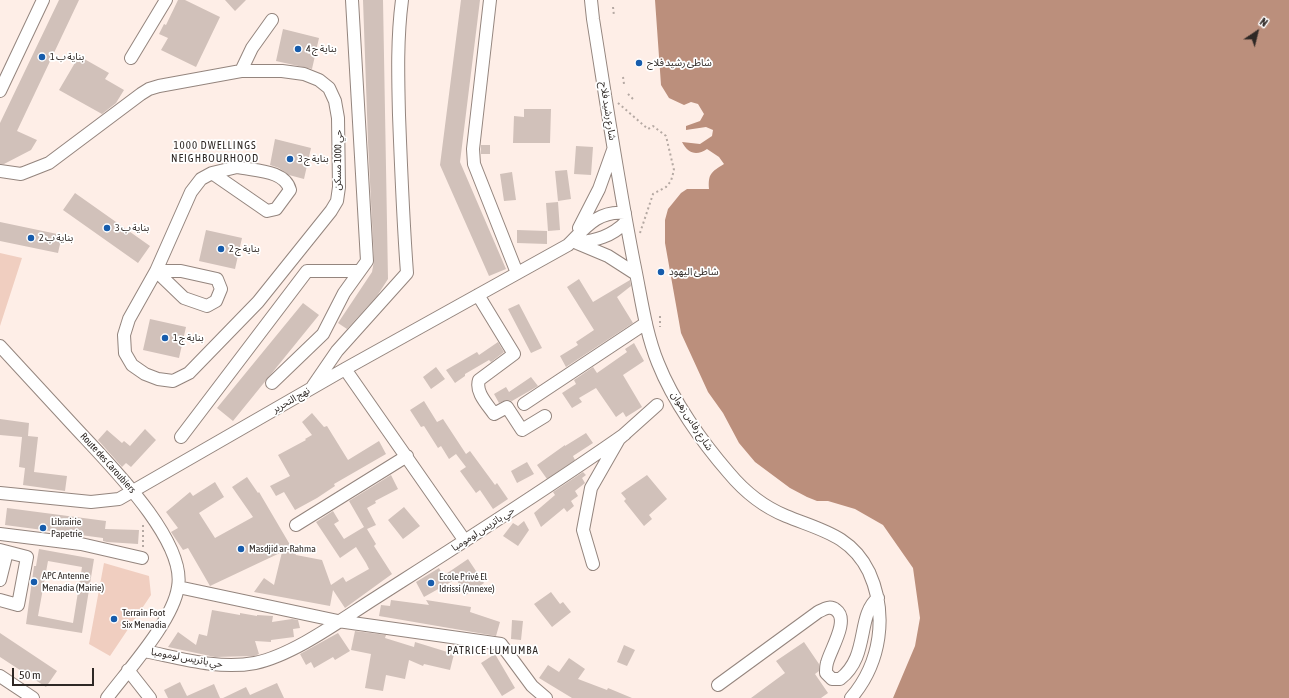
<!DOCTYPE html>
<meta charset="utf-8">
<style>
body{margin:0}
#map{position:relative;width:1289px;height:698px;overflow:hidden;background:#feeee7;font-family:"Asap Condensed",sans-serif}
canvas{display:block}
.north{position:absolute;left:1237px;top:12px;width:40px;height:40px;-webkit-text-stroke:3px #fff;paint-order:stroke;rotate:35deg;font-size:11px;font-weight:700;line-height:16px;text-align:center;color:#2e2825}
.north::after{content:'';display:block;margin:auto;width:14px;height:18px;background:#2e2825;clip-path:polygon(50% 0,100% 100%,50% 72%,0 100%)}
.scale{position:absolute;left:12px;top:668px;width:82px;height:18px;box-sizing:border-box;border:2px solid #2e2825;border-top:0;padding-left:5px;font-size:12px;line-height:14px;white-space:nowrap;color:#2e2825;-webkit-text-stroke:3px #fff;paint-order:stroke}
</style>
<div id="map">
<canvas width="1289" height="698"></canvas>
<div class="north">N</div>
<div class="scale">50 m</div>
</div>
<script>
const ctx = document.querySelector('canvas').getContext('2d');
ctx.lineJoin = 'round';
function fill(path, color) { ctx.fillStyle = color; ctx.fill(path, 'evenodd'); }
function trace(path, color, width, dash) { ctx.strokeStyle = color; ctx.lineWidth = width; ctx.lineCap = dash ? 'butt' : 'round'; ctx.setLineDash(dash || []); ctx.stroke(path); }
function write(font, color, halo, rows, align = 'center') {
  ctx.font = font + ' "Asap Condensed","Noto Sans Arabic",sans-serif'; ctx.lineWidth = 3.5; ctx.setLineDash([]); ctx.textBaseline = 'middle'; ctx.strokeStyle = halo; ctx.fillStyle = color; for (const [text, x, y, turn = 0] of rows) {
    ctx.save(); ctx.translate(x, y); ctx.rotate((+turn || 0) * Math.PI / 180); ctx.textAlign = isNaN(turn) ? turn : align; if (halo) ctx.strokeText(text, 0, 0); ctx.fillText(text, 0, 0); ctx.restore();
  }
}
fill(new Path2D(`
 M0,253L22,258L0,326Z
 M104,563L149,576L151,595L110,656L89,644Z`), '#f0cec0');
fill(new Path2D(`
 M655,0H1289V698H893L915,646L920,618L913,568L883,525L855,509L828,501H817L807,497L790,488L755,462L739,443L723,413L708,392L681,333L665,243V220L668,209L681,193L687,189H709C708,174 711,172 724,164L719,157L707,149C697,156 688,154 682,142L700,144L712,136L713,130L706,127L686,130V126L700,121L704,114L698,104L691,102L684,105L669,98L661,85Z`), '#bb8f7c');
fill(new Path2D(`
 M59,0H79L17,131L37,140L31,150L4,164H0V123Z
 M178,0H185L220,17L196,67L161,50L168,38L159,34L164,24L166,25Z
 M225,0H246L235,11Z
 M363,0H383L388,279L377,296L347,329L338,323L372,272L374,261L368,142Z
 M461,0H480L460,162L506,269L489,276L440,165Z
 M283,29L319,38L312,69L276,61Z
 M79,56L109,73L105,79L124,90L116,103L102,114L59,90Z
 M524,109H551L550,143H513L514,116L524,117Z
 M275,139L311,148L304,179L289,175L279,168L270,165Z
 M481,145H490V154H481Z
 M576,146L593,147L591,175L574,174Z
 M567,170L571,199L558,201L555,171Z
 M512,172L516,200L504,201L500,174Z
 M75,193L150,246L138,263L63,210Z
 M558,202L560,230L548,231L546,203Z
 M0,222L62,235L58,253L0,241Z
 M206,230L242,238L235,269L199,261Z
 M517,230L547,231V244L517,243Z
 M579,279L593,302L630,280L631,286L617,297L633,323L566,367L560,356L578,345L576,342L594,330L567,287Z
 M303,303L319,315L233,421L217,408Z
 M519,304L542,348L531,353L508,309Z
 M150,319L186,327L179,358L143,350Z
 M498,342L504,352L491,362L489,360L465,374V376L455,383L446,370L477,352L479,355Z
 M634,343L644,361L623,375L642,407L626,417L623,412L616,417L596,388L579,398L582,402L572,408L562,393L576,384L574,380L593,367L597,373L627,352L625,349Z
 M436,367L445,379L431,389L423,377Z
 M531,377L538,386L512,401L507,400L499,403L494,394L506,387L509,392Z
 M424,401L437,422L443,419L466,454L470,451L495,485L497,483L508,499L493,509L480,490L476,493L460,471L466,467L456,454L449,459L441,446L438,448L424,426L421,427L410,410Z
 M312,413L324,427L327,426L348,460L379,441L386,454L334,484L335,486L317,498L295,510L284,492L276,496L270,486L290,476L278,455L306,440L305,439L312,435L302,422Z
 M0,419L29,423L28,436L38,437L34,472L67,476L65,491L23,485L25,468L19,467L22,437L0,435Z
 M145,429L156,440L131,467L126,463L122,467L98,440L107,430L122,443L124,441L130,446Z
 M586,433L593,443L573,456L575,460L547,479L537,465L565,445V446Z
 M527,462L534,474L517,483L511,471Z
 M583,472L586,475L582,478L585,483L575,491L578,496L571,501L574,506L567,512L564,508L541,527L534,513L555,495L553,492Z
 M391,475L398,489L375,501L376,503L367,508L376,525L367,529L376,544L374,546L392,574L345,608L333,590L330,606L254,592L264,578L274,585L282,552L210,586L188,548L183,550L171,532L178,528L166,512L190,492L193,496L215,482L224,497L199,513L215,538L253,517L232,487L247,477L258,493L259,492L296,555L322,560L331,585L343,577L346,582L369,569L366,563L356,547L340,558L316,522L333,511L339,521L334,524L344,539L364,527L349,501Z
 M647,475L667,499L649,515L652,519L644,526L624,501L626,499L621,493Z
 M404,507L420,526L403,539L388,520Z
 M7,508L106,521L105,529L139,530L138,544L107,542L103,541V538L5,525Z
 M524,521L529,530L518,546L503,536L513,523L518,526Z
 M39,549L94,559L82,633L26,624L34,566H36ZM48,561L82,567L73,623L38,616Z
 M468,559L484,583L466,595L456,579L424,597L416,582L439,568L443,576Z
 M551,592L560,604L563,602L571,612L552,627L534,604Z
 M391,600L429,605L426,600L471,607L470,612L500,622L496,636L379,616L381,605L390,606Z
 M212,610L240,615V613L257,616V615L273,616L272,622L292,619L298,620L300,628L293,629L294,637L271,640V642L255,641L259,654L254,656L215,657L168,647L178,632L196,645L199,634L207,636Z
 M512,620L523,621L521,640L511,639Z
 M355,631L386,635L385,638L414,647L415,642L454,654L450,670L424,664L423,666L409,660L405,679L386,675L383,691L365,688L371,654L351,650Z
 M0,633L57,671L46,687L0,657Z
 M338,633L350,651L335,660L333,657L314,668L311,662L306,665L300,654Z
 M804,642L819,664V671L815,674L828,693L821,698H751L785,673L776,661Z
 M624,645L635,650L627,666L617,662Z
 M495,654L515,688L502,696L481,663Z
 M569,658L585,669L578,679L607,690L608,688L632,698H572L539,678L548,665L559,672Z
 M180,682L187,696L214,684L220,698H168L164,690Z
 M277,683L284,698H223L246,687L250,695Z`), '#d1c1ba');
const minor = new Path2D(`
 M490,0L473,149L474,164L517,273
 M591,0L593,19C606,100 618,182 634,263C641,296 645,331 658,363C673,401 702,442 729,473C744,491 764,507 786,516C820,530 851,535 869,572C888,614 881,663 851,698
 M131,58L166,0
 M241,71L252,48L272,20
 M0,91L43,0
 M237,167C255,171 285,170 290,190L276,209L267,211L212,173Z
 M0,171L21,174L49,163L141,94L149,89L159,86L241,71H282L304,74L319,80L329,88L335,101L338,118L339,187L337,201L331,211L258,302L189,373L173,381L158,379L145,374L132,365L125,353L124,335L129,319L156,271L191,192L201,179L212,173
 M579,228L599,189L613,150
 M577,243L608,256L636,274
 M577,243C596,240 611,237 626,222
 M156,271H181L217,279L221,289L216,301L207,306L184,298Z
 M478,295L514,354L479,380C475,392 487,404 494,414L507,407L522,430L545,416
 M0,346C24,372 48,398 72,424C103,458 187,539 178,587C173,621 128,670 107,698
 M345,369L465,541
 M272,383L323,334L344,293L367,261L352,0
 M313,386L337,351L407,273C403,220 401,168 399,115C398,76 397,38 402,0
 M524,404L646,323
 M181,437L307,271H359
 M0,493L91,502L119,499L345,369L568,245C585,228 598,210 625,213
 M296,525L407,456
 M0,534L81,544L142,558
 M0,550L27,557L18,605L0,600
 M593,564L583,530L591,488L619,439L657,405
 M0,580L7,552
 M178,587L338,621L501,644L532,686L546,698
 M144,651C180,658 218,670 255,663C294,655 342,619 377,597C460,544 544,491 625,434
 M128,670L150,698
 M0,676L33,698
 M718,685L818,612C824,609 830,605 836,610C850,620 830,650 827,663C826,666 826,670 826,673L832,679H840C870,656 856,616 878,598`);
trace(minor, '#94857e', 14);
trace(new Path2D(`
 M613,7L614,16
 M623,77L624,84
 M628,94L633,99
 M618,103L648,129L653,126L666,136L674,170L671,181L666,187L653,194L640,233
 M660,316V327
 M143,547V525`), '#b5a9a3', 2, [2, 3]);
trace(minor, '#fff', 12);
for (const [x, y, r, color] of [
 [298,49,4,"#165cac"],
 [42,57,4,"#165cac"],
 [639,63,4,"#165cac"],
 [290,159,4,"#165cac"],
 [107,228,4,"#165cac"],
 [31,238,4,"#165cac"],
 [221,249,4,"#165cac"],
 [661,272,4,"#165cac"],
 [165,338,4,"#165cac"],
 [43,528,4,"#165cac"],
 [241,549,4,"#165cac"],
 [34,582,4,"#165cac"],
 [431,583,4,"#165cac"],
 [114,619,4,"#165cac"]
]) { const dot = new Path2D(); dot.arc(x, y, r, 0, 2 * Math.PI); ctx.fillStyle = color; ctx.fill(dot); trace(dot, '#fff', 1.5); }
write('10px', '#2e2825', '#fff', [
 ["بناية ج 4",306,49],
 ["بناية ب 1",50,57],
 ["شاطئ رشيد فلاح",647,63],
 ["بناية ج 3",298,159],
 ["بناية ب 3",115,228],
 ["بناية ب 2",39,238],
 ["بناية ج 2",229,249],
 ["شاطئ اليهود",669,272],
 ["بناية ج 1",173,338],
 ["Librairie",51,522],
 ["Papetrie",51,534],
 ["Masdjid ar-Rahma",249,549],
 ["APC Antenne",42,576],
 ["Menadia (Mairie)",42,588],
 ["Ecole Privé El",439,577],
 ["Idrissi (Annexe)",439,589],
 ["Terrain Foot",122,613],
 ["Six Menadia",122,625]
], 'left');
write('10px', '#2e2825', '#fff', [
 ["شارع رشيد فلاح",608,111,81],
 ["حي 1000 مسكن",338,160,-89],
 ["نهج التحرير",291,400,-30],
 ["شارع رفاس زهوان",692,421,57],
 ["Route des Caroubiers",108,463,48],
 ["حي باتريس لومومبا",483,529,-33],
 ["حي باتريس لومومبا",187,658,10]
]);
ctx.letterSpacing = '1px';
write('11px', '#2e2825', '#fff', [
 ["1000 DWELLINGS",215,146],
 ["NEIGHBOURHOOD",215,159],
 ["PATRICE LUMUMBA",493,651]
]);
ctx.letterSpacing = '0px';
</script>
